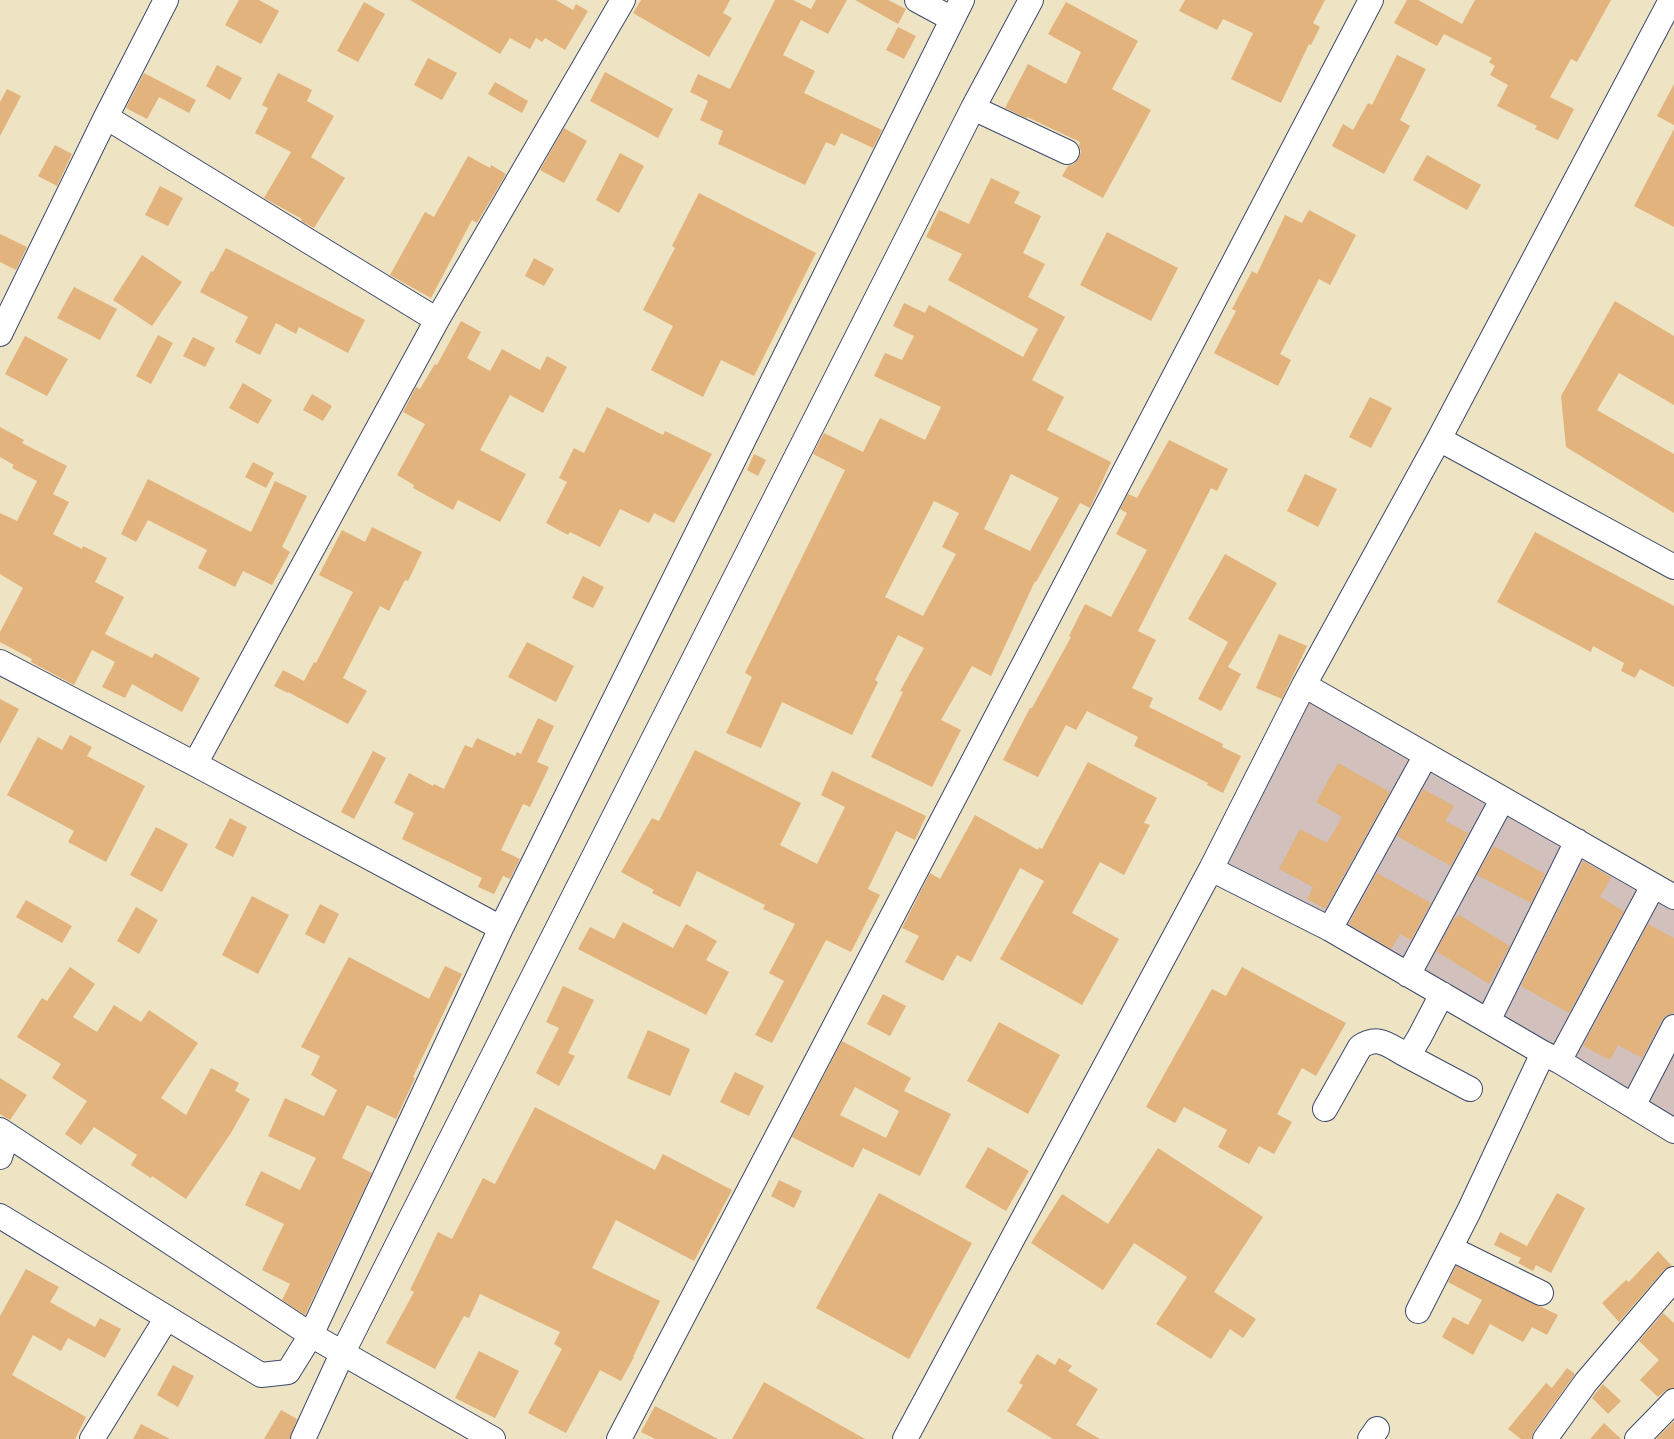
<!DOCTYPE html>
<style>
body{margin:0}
canvas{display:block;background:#eee3c3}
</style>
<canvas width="1674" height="1439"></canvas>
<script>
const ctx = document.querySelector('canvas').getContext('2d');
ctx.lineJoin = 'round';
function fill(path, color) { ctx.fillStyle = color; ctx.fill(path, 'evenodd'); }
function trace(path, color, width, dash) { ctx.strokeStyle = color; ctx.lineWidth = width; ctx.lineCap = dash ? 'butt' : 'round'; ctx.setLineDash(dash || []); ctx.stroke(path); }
fill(new Path2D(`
 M1311,685L1674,896V1133L1213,871Z`), '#d1c0bc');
fill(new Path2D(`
 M239,0H259L279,11L261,44L225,25Z
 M410,0H556L573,10L576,4L588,11L565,50L545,38L542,42L536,38L530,49L510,38L500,54Z
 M641,0H730L723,13L732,18L709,57L633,13Z
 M775,0H793L811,9L816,0H847L828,34L801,20L783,55L815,71L804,93L882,130L873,148L841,133L835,146L826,142L805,185L718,144L723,131L700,120L708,101L690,92L698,74L730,89Z
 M855,0H888L906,9L898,24Z
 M1185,0H1325L1313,23L1320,27L1311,45L1309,44L1281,103L1231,79L1253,33L1223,19L1217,30L1179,11Z
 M1407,0H1418L1462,24L1475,0H1611L1577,62L1571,59L1550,97L1574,109L1558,140L1535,129L1537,126L1497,106L1508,85L1490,75L1495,66L1489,62L1492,58L1444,34L1437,46L1394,23Z
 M364,2L385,14L358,62L337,51Z
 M1066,2L1138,41L1112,89L1151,110L1103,198L1062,176L1068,166L1074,164L1079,158L1081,151L1079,145L1080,142L1027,117L1026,118L1005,108L1028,64L1066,84L1081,52L1048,34Z
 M898,27L916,36L904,59L886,50Z
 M1397,55L1426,69L1400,120L1410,126L1384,174L1332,146L1343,124L1353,130L1368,103L1372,105Z
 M428,58L457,73L442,100L414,85Z
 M217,65L242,78L230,100L206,86Z
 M605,72L673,109L658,138L590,101Z
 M144,73L196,100L189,113L159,97L147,119L126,108Z
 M278,73L312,90L307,101L334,116L311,157L345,178L314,228L301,221L302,219L264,198L291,152L255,133L268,108L262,105Z
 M495,82L528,101L522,113L488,94Z
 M1674,84V125L1657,116Z
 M7,89L21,96L0,136V102Z
 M564,128L587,141L564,183L540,170Z
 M1674,129V227L1634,206Z
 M55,145L72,154L57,186L38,176Z
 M620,153L644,166L619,213L596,200Z
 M1427,155L1481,185L1467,210L1413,180Z
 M468,156L490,168L491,165L506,174L477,223L472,220L431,298L390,275L425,212L434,217Z
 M991,178L1020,192L1014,203L1041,216L1023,253L1045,264L1028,297L1065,317L1032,380L1064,397L1047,430L1111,462L1090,508L1080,503L1036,582L1035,581L991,676L972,666L941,720L961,730L932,787L871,757L903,692L900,691L924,648L898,635L875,680L878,682L852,735L782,702L761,748L726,733L752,677L745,673L845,470L813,454L824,433L863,452L880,418L925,440L941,407L874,376L885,353L902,360L914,336L893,326L904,303L925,313L929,305L1023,357L1038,329L948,280L962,254L926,237L939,210L969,224ZM1011,474L1059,498L1030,551L984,529ZM934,501L959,513L942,547L956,554L923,616L885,597Z
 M160,186L183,198L168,226L145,215Z
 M699,193L816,253L754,376L721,360L703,397L651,370L673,326L643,310L675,248L672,246Z
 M1309,210L1356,235L1330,285L1319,279L1280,354L1291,360L1278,386L1214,353L1236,311L1232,309L1252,271L1257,274L1285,215L1302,223Z
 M1107,232L1178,268L1151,321L1080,285Z
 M0,234L27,247L16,270L0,262Z
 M226,248L365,320L348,353L299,327L296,334L276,323L260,355L235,342L248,317L200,292L211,271L213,272Z
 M142,255L182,282L152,326L113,300Z
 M534,258L554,269L544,286L525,276Z
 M74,287L117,309L100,340L57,318Z
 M1615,301L1674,336V405L1619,373L1597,410L1674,454V513L1566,447L1561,396Z
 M461,321L481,332L467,358L490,371L502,349L540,370L547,356L567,367L543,413L510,395L480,450L526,474L500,522L458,500L453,510L413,488L414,485L397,475L425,424L403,412L416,387L420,389L435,364L437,365Z
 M158,335L173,343L151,384L136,376Z
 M25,336L68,359L47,396L5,374Z
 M193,337L215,348L205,367L183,356Z
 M243,383L272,400L258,424L229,408Z
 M312,394L332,406L323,421L303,410Z
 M1370,397L1392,408L1371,448L1349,437Z
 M607,407L663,435L665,431L712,454L674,523L654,513L649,523L620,509L600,547L570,532L568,535L546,523L567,482L559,478L574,448L584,453Z
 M0,427L24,440L22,443L67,466L53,494L69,502L53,534L82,549L83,546L107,558L95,582L124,597L105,634L152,658L155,653L200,678L182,712L132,684L125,698L102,687L115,662L92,650L74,685L31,662L32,659L0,642V632L23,588L0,574V513L17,521L37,481L12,468L14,465L0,457Z
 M1169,440L1228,469L1217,491L1211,488L1138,631L1156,640L1132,688L1153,698L1149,707L1223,744L1222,747L1241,756L1223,793L1207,785L1208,783L1134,746L1138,737L1087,711L1076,730L1066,725L1038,777L1003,760L1030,708H1032L1071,637L1069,636L1085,604L1111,617L1147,550L1116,534L1127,513L1120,509L1128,494L1137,498Z
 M754,454L766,460L758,476L747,470Z
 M253,462L274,473L266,488L245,477Z
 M1305,474L1337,489L1318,527L1287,511Z
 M148,479L251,532L275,481L307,496L282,547L290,552L272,585L243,571L235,587L198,568L207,550L148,520L136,542L121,534Z
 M372,527L422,552L408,581L405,580L389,611L380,606L343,678L367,691L348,724L288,692V693L274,686L283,670L304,681L314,662L316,663L353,592L319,575L342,530L365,542Z
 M1535,532L1674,606V687L1640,669L1635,678L1621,671L1624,663L1593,646L1591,652L1497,602Z
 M1225,554L1277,583L1228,667L1241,674L1221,711L1198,699L1228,642L1188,619Z
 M583,576L604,587L593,608L572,598Z
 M1279,634L1307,646L1282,699L1256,688Z
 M527,642L574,666L556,702L508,677Z
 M0,699L19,709L0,744Z
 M538,718L554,726L537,762L549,767L530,807L523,804L501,850L520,859L510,879L503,876L494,894L478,887L482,878L402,839L414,813L394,803L409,773L433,786L434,784L444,789L465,745L472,748L477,738L515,756L517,752L521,754Z
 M70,735L92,747L87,756L145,786L106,862L68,842L74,831L7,795L38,737L62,750Z
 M695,750L801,803L780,845L817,864L845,807L821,795L832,771L926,816L915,840L896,831L868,889L880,895L851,952L826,940L772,1043L755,1035L784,981L769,973L795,924L763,909L765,905L697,871L680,907L652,893L654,890L621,872L652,818L659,821Z
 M373,751L386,758L354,819L341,812Z
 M1088,762L1157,798L1144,823L1150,825L1124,875L1100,862L1072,913L1119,939L1082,1005L1000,959L1044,881L1020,868L971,962L957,955L943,981L905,962L919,936L902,928L930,873L940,879L975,815L1038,850L1039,847L1042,849Z
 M1338,763L1390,792L1325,909L1307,899L1313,887L1279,869L1300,829L1327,843L1342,817L1316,802Z
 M1423,789L1454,806L1445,821L1468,833L1451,866L1397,836Z
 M230,818L247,827L233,857L215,848Z
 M156,827L188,844L162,892L130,875Z
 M1494,846L1545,874L1531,903L1477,875Z
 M1583,861L1611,877L1600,897L1624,911L1569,1013L1521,986Z
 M1377,873L1431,903L1411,940L1400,934L1391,949L1349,924Z
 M252,896L289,915L258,974L222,955Z
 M26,900L72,926L62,943L16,917Z
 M320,904L339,914L324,944L305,934Z
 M136,907L158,920L139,954L117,941Z
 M1459,915L1510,946L1489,984L1436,951L1455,917L1457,918Z
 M623,922L673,948L686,924L717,941L706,960L729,972L706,1015L578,949L590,927L614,939Z
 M1648,924L1674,938V1013L1667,1015L1662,1020L1642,1058L1618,1045L1610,1060L1583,1046Z
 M349,957L429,999L445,966L462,974L413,1077L415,1078L396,1119L367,1105L342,1158L372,1173L305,1315L282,1300L290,1284L262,1270L284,1224L245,1205L261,1171L300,1190L316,1158L268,1136L285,1098L324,1116L337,1090L311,1075L320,1056L301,1047Z
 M70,967L95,984L73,1017L97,1032L114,1005L141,1022L149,1010L198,1043L161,1098L186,1115L211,1068L239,1083L235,1091L250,1099L231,1133L186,1199L152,1176L151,1178L131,1165L137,1155L94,1127L81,1145L65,1134L87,1101L52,1078L61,1064L17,1037L42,998L47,1001Z
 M1242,967L1346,1023L1316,1076L1302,1068L1277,1114L1292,1122L1274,1154L1259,1146L1249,1164L1218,1147L1227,1130L1184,1107L1175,1123L1146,1107L1212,989L1226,996Z
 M563,986L594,1000L568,1053L575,1056L559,1086L536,1073L559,1028L546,1022Z
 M883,994L906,1006L890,1036L867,1024Z
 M999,1022L1060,1055L1028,1114L967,1081Z
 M648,1030L690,1049L670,1096L627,1078Z
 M842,1041L911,1078L904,1091L951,1114L920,1176L863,1148L853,1168L792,1137ZM855,1087L899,1111L886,1138L840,1115Z
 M735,1072L764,1086L749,1116L720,1102Z
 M0,1078L27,1095L10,1120L0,1114Z
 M535,1107L655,1170L663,1154L732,1190L694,1261L616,1220L592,1268L660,1301L633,1357H634L621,1381L600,1370L566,1433L528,1413L562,1349L554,1344L560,1332L480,1294L469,1318L464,1316L435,1369L386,1343L414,1292L410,1290L438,1232L452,1239L483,1178L495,1184Z
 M988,1147L1029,1171L1006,1211L965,1187Z
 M1158,1148L1263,1217L1214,1292L1256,1319L1243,1338L1230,1329L1211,1359L1156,1324L1187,1277L1134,1243L1103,1290L1031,1243L1062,1194L1108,1224Z
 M779,1180L802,1191L794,1208L771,1196Z
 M879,1193L972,1243L909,1359L816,1308Z
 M1557,1193L1585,1208L1551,1273L1536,1265L1533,1271L1518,1263L1521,1258L1494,1245L1500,1232L1527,1246Z
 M1658,1251L1672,1266L1664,1270L1619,1322L1602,1303L1626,1280L1629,1282Z
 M1456,1266L1558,1315L1547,1335L1532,1327L1523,1342L1490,1324L1473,1355L1442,1337L1453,1317L1468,1325L1482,1300L1448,1282Z
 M26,1269L59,1287L50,1302L95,1327L100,1318L121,1329L105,1358L68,1338L61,1351L33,1335L12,1375L86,1417L75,1439H0V1316Z
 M1663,1313L1674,1323V1388L1665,1391L1658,1397L1640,1380L1659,1360L1639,1341Z
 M479,1351L519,1371L495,1418L455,1398Z
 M1037,1354L1055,1365L1059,1358L1072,1366L1068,1371L1098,1389L1076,1425L1100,1439H1053L1007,1411L1023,1385L1019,1383Z
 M173,1365L194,1376L178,1407L157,1395Z
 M1567,1368L1575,1374L1534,1431L1531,1439H1521L1508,1429L1546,1383L1552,1388Z
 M764,1382L865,1439H732Z
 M1603,1384L1621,1401L1608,1414L1592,1398Z
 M655,1406L718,1439H655L641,1432Z
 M281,1410L297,1419L290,1439H264Z
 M1674,1421V1439H1656Z
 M1604,1423L1621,1439H1590Z
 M141,1424L170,1439H133Z`), '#e2b37c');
const minor = new Path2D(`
 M917,0L952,19
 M973,108L1067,152
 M106,117L437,320
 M0,334L106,117L166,0
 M1439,439L1674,567
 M0,662L195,764L501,928
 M1304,685L1674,897
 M195,764L437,320L623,0
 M1211,869L1330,929L1543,1053L1559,1061L1674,1131
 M1330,929L1426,755
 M1408,975L1502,800
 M1488,1021L1577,841
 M1408,1056L1470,1089
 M1559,1061L1653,886
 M1633,1106L1674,1027
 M1325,1109L1360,1047C1379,1034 1389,1046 1408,1056L1419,1038L1442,994
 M0,1130L311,1335L493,1439
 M0,1157L7,1135
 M0,1216L261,1375L288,1372L311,1335L501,928L962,0
 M1450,1248L1541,1293
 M1418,1311L1469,1211L1543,1053
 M92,1439L166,1319
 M303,1439L342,1354L973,108L1031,0
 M619,1439L1371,0
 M905,1439L1211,869L1304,685L1439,439L1671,0
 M1370,1439L1377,1429
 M1545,1439L1586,1382L1674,1279
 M1637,1439L1674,1401`);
trace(minor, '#3b4a6d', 26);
trace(minor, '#fff', 24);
</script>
